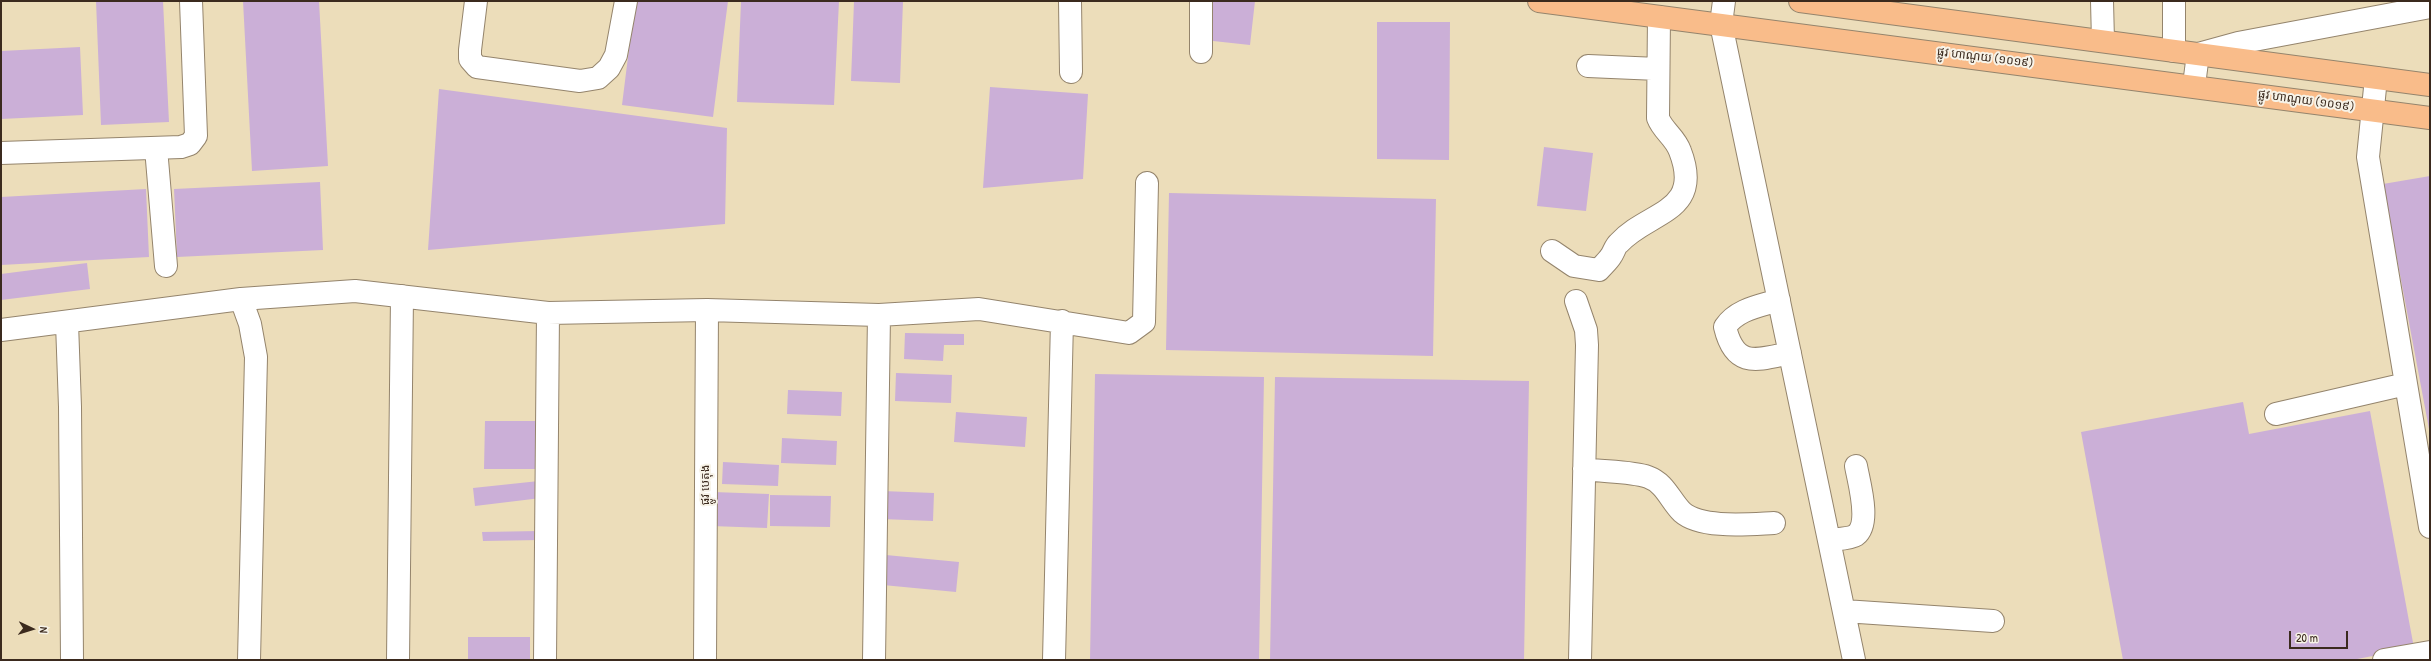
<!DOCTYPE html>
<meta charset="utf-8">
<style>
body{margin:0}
#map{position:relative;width:2431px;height:661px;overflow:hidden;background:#ecddba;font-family:"Patrick Hand",sans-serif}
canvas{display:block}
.frame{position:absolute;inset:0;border:2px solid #3b2a1e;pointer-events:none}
.north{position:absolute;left:12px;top:609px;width:40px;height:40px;-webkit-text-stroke:3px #f7f3e8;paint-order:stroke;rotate:94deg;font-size:11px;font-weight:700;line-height:16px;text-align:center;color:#3b2a1e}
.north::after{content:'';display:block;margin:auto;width:14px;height:18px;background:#3b2a1e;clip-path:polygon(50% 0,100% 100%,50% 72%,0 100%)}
.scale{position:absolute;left:2289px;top:631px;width:59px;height:18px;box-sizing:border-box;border:2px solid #3b2a1e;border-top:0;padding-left:5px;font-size:12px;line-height:14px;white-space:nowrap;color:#3b2a1e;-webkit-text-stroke:3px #f7f3e8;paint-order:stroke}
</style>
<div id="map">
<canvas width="2431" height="661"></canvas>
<div class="frame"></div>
<div class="north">N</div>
<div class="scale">20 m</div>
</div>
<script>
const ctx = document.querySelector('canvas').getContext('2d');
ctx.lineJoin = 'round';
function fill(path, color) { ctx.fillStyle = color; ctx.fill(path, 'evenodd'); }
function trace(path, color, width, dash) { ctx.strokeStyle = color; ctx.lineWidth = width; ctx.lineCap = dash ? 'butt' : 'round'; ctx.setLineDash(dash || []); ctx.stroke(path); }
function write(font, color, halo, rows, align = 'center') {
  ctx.font = font + ' "Patrick Hand","Noto Sans Khmer",sans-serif'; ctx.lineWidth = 4; ctx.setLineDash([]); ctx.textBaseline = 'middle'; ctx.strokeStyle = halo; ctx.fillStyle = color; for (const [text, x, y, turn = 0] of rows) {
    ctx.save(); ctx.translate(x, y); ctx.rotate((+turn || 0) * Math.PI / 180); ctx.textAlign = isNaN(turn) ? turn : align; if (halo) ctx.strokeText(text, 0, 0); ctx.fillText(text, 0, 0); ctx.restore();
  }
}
fill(new Path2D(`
 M96,1H163L169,122L101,125Z
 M243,1H319L328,166L252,171Z
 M635,1H728L713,117L622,105Z
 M741,1H839L834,105L737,102Z
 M854,1H903L900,83L851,81Z
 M1207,1H1255L1250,45L1204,40Z
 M1377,22H1450L1449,160L1377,159Z
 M80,47L83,115L1,119V51Z
 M990,87L1088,94L1083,179L983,188Z
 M439,89L727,128L725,224L428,250Z
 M1544,147L1593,153L1586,211L1537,206Z
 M2430,176V429H2429L2383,184Z
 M320,182L323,250L177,257L174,189Z
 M146,189L149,257L1,265V197Z
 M1169,193L1436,199L1433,356L1166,350Z
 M87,263L90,289L1,300V274Z
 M905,333L964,334V345H944L943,361L904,359Z
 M896,373L952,375L951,403L895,401Z
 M1095,374L1264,377L1259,660H1090Z
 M1275,377L1529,381L1524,660H1270Z
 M788,390L842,392L841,416L787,414Z
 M2243,402L2249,434L2370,411L2414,648L2352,660H2123L2081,432Z
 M956,412L1027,417L1025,447L954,442Z
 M485,421H542V469H484Z
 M782,438L837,441L836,465L781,463Z
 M723,462L779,465L778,486L722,484Z
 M539,481L541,498L475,506L473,488Z
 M882,491L934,493L933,521L881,519Z
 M713,492L769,494L767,528L711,526Z
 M770,495L831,496L830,527L770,526Z
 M539,531L540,540L483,541L482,532Z
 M886,555L959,562L956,592L883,585Z
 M468,637H530V660H468Z`), '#cbafd7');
const minor = new Path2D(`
 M476,1L470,50V59L477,67L580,81L598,78L609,68L616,55L626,1
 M1070,1L1071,72
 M1724,1L1721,24L1854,660
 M2102,1L2103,41
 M2174,51V1
 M1201,52V1
 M1588,66L1658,69
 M2376,78L2368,157L2430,527
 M2194,85L2198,54L2238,43L2430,7
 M156,148L166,266
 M1,153L181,147L190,144L196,136L191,1
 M1552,251L1574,266L1599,270C1603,265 1608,261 1611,256C1614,252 1615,246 1619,243C1648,211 1704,213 1680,151C1675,137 1663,131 1658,118L1659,17
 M241,299L250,324L256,357L249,660
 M1779,300C1760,306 1737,309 1725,327C1735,369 1757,360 1790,353
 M1576,301L1586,330L1587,345L1580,660
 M67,323L70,407L72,660
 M1,330L241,299L355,291L548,313L707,310L879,315L979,309L1129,333L1144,322L1147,183
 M2276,414L2406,384
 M1584,469C1603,472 1631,471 1648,477C1665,483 1670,500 1682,512C1701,529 1750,524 1774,523
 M1829,540C1836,539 1850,539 1856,535C1871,523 1859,483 1856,466
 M1844,611L1993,621
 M398,660L402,296
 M545,660L548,313
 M705,660L707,310
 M874,660L879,315
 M1054,660L1062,321
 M2384,660L2430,652`);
const major = new Path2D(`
 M1539,1L2430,118
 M1800,1L2430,85`);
trace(minor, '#94846c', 24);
trace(major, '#94846c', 24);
trace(minor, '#fff', 22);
trace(major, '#f9bc8a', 22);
write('12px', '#3b2a1e', '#f7f3e8', [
 ["ផ្លូវ ហាណូយ (១០១៩)",1985,58,7],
 ["ផ្លូវ ហាណូយ (១០១៩)",2306,101,8],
 ["ផ្លូវ បេតុង",706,485,-90]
]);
</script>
